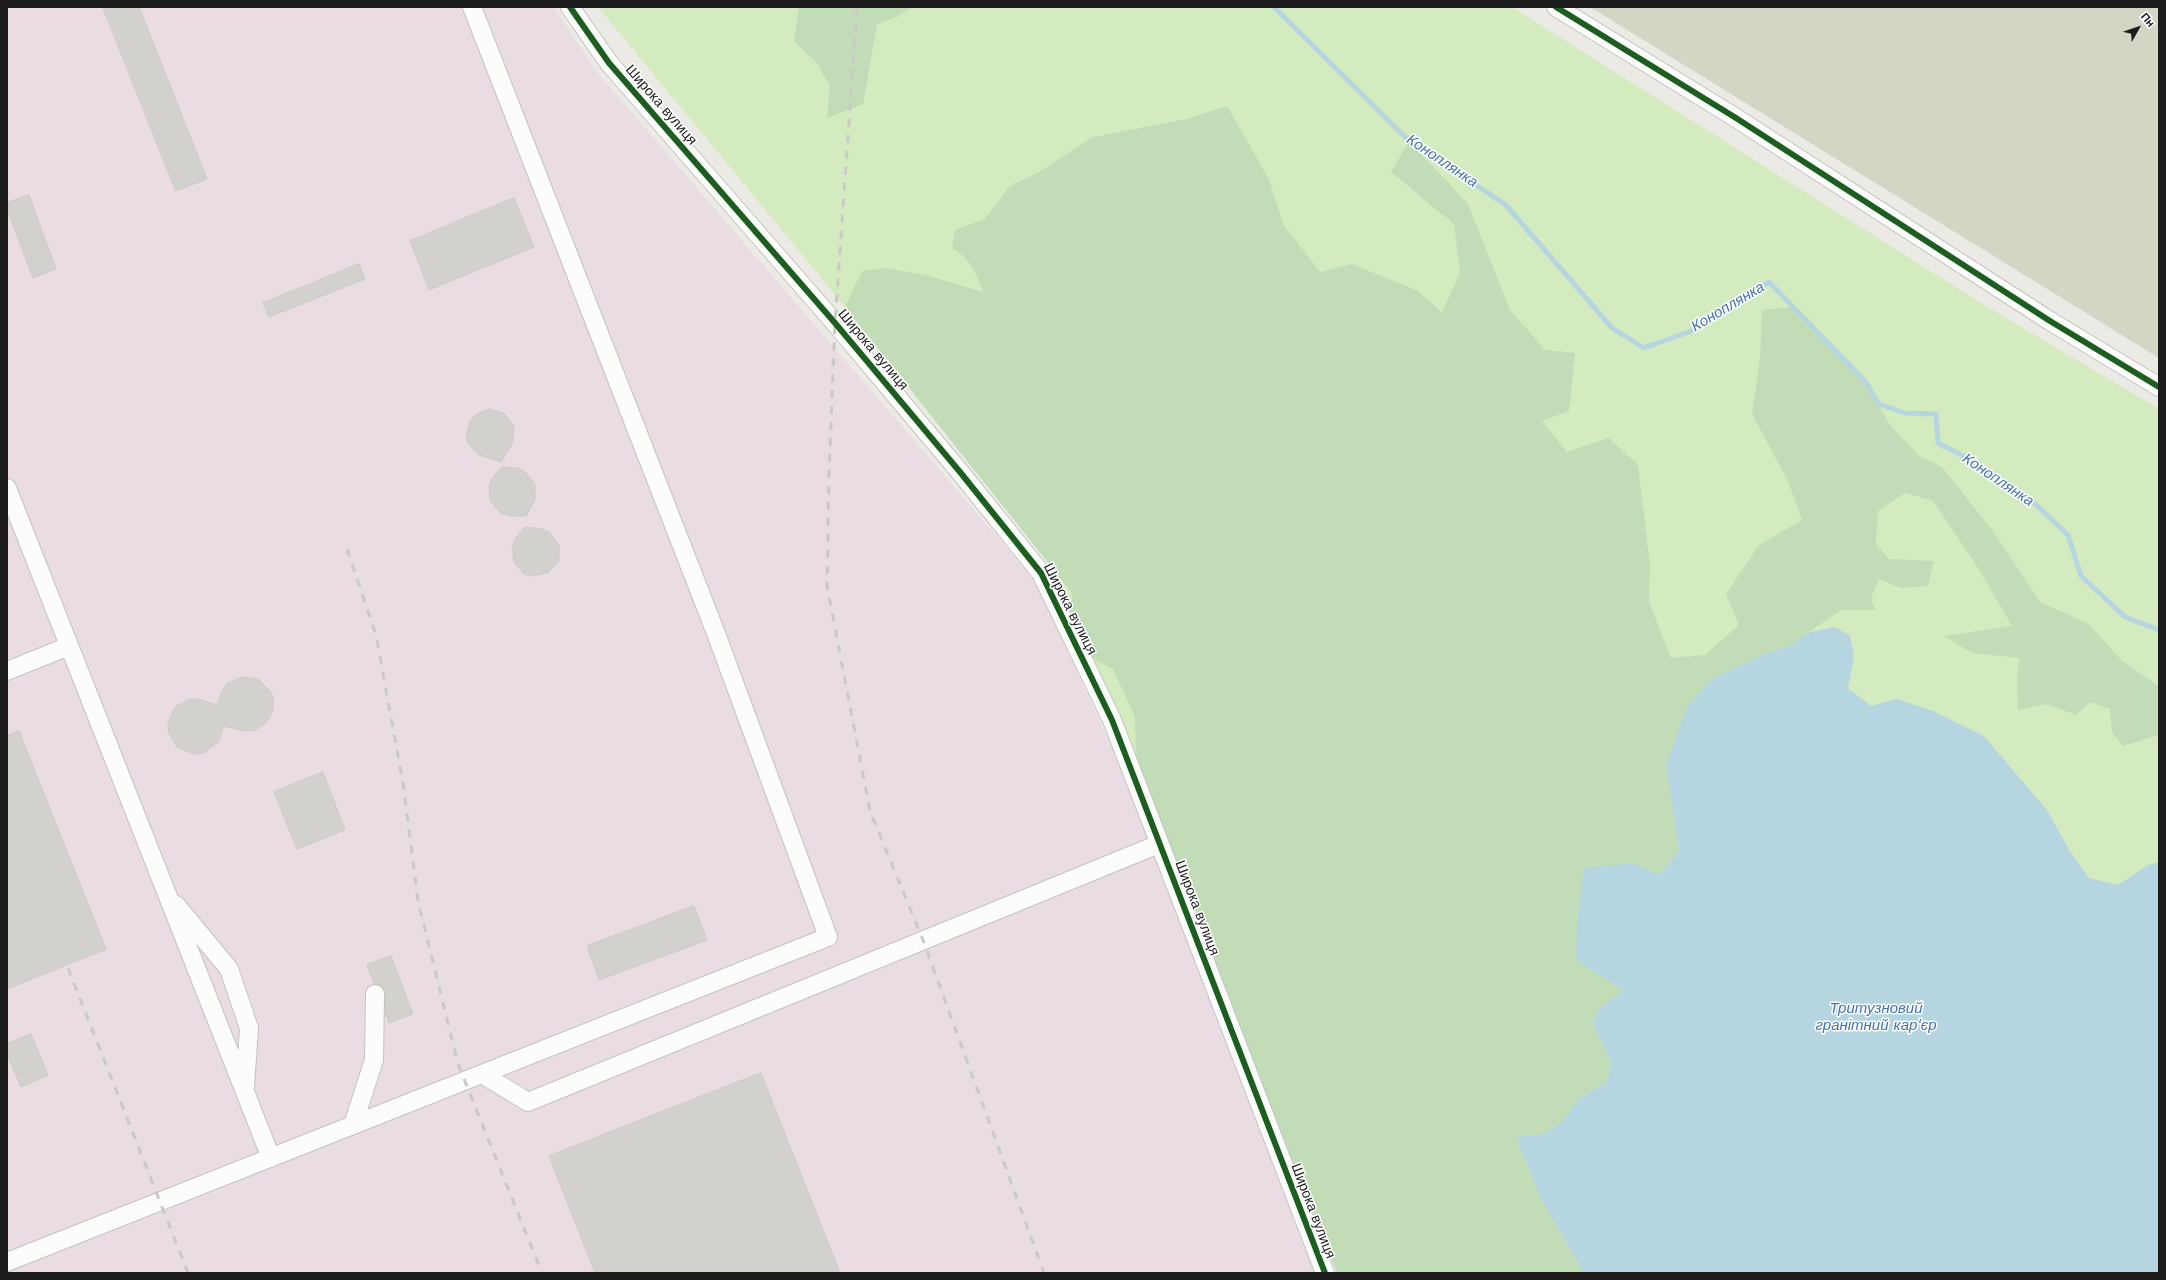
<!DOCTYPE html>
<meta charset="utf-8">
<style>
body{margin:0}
#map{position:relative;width:2166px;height:1280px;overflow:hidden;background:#ebeae4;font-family:"Work Sans",sans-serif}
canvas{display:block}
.frame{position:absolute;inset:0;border:8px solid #1c1c1c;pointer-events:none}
.north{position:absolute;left:2118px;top:8px;width:40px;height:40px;-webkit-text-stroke:3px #fff;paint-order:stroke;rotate:50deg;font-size:11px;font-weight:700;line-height:16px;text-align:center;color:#1c1c1c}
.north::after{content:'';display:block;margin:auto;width:14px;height:18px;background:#1c1c1c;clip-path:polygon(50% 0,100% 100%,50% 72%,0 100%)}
</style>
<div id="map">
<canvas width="2166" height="1280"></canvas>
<div class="frame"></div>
<div class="north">Пн</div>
</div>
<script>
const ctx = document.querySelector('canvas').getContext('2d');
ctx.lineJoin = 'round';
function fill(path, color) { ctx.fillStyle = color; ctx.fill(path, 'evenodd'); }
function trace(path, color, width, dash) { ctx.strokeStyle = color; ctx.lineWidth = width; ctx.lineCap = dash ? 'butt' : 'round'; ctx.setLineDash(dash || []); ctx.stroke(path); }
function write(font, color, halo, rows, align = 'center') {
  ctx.font = font + ' "Work Sans",sans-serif'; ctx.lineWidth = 3; ctx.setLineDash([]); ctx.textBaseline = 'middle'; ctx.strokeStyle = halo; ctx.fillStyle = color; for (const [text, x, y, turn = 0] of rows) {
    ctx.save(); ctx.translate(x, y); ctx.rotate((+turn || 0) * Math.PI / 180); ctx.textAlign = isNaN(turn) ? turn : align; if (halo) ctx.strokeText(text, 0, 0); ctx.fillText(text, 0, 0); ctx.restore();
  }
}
fill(new Path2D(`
 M7,7H554L596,71L1036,582L1152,835L1318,1273H7Z`), '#e9dde3');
fill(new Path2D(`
 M1590,7H2159V358Z`), '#d4d5c5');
fill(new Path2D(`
 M598,7H1512L1981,303L2159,409V1273H1337L1054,570L823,280Z`), '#d4ebc0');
fill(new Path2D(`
 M799,7H913L898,16L877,25L863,104L827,118L830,86L816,62L794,41Z
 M1227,106L1269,179L1283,224L1320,272L1352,264L1416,290L1442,312L1460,273L1454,224L1391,172L1409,141L1468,204L1510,310L1545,350L1575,353L1569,411L1542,421L1567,452L1609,438L1638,465L1650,565L1649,602L1671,658L1705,655L1739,625L1726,594L1759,545L1802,520L1788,481L1752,414L1760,358L1762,310L1793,307L1865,381L1890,425L1918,455L1942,467L1992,530L2040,602L2089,624L2121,660L2159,687V737L2155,736L2123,746L2112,732L2110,709L2090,702L2076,715L2047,704L2018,710L2017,680L2019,658L1972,653L1944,636L2012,626L1980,571L1933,501L1905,493L1878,511L1876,544L1889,559L1934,561L1928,586L1901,588L1879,579L1871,598L1875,610H1841L1787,647L1766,653L1712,679L1666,765L1679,851L1659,875L1633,863L1623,990L1600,1008L1592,1023L1611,1062L1607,1081L1580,1098L1564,1121L1543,1134L1516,1137L1540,1197L1584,1273H1337L1136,773L1135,717L1113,669L1088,656L1071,614L1072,593L845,307L862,271L886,268L929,276L983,292C977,273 969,257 952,248L955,230L985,219L1010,186L1039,172L1093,137L1187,119Z`), '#c2dcb7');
fill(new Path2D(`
 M1835,627L1850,636L1854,656L1848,688L1871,706L1897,699L1933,711L1984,736L2047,810L2071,853L2089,878L2118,885L2148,865L2159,862V1273H1584L1540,1197L1516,1137L1543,1134L1563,1121L1580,1098L1607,1081L1611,1062L1592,1023L1600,1008L1623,990L1576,960L1577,921L1584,868L1633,863L1659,875L1679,851L1666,765L1687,707L1712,679L1766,653L1787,647L1810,632Z`), '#b5d5e0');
trace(new Path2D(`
 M1274,7L1409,141L1505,204L1612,328L1644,348L1694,330L1769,282L1865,381L1879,404L1905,413L1936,414L1938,443L1977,463L2028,497L2068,535L2081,576L2125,617L2159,630`), '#b5d5e0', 5);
const building = new Path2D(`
 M103,7H139L207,179L176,191Z
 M29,195L56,269L33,278L7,209V203Z
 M514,198L534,247L429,290L410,241Z
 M359,264L365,279L269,317L263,303Z
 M489,409L504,413L514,426L513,442L501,462L479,455L468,443L466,435L470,421L475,415Z
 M502,467L518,468L525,472L535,484V500L526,516H508L501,513L490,501L489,486L492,479Z
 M525,527L542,529L549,532L559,545V561L548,573L532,576L524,574L514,562L512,547L515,539Z
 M242,677L258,679L271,692L274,701L273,710L269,719L263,725L255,730L246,731L224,726L218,742L203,753L194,754L177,747L168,731V722L175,707L190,699H199L217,705L222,691L227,684Z
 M19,731L106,949L7,989V736Z
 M323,772L345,830L297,849L274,792Z
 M694,906L707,940L599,980L587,946Z
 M391,956L413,1014L389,1023L385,1012L384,989L380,985L374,984L367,965Z
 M31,1034L48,1075L21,1087L7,1054V1044Z
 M761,1073L840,1273H595L549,1156Z`);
fill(building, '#d3d1cd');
trace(building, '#cecbc6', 1);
const minor = new Path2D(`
 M570,7L609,63L835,323L960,472L1041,573L1112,720L1325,1273
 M1556,7L1736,118L2050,321L2159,387
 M7,488L271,1158
 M7,671L69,646
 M176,905L229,969L249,1028L245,1087
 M482,1074L528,1102L1159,844
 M353,1125L374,1060L375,994
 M7,1262L828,937L717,636L472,7`);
trace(minor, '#c3c3c0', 20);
trace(minor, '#fcfcfb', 18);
trace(new Path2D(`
 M857,7L835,323L829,472L827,586L870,811L923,940L1044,1273
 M347,549L376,635L403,783L418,901L458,1064L542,1273
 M68,968L188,1273`), '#c9c9c8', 3, [8, 8]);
trace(new Path2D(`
 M570,7L609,63L835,323L960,472L1041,573L1112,720L1325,1273
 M1556,7L1736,118L2050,321L2159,387`), '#1b5e20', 6);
write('14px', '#1c1c1c', '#fff', [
 ["Широка вулиця",661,105,49],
 ["Широка вулиця",873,350,50],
 ["Широка вулиця",1070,609,63],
 ["Широка вулиця",1197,908,69],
 ["Широка вулиця",1313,1211,69]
]);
write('italic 15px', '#4473b1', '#fff', [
 ["Коноплянка",1442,161,34],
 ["Коноплянка",1728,307,-31],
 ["Коноплянка",1998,480,34],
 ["Тритузновий",1876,1009],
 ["гранітний кар'єр",1876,1026]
]);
</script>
